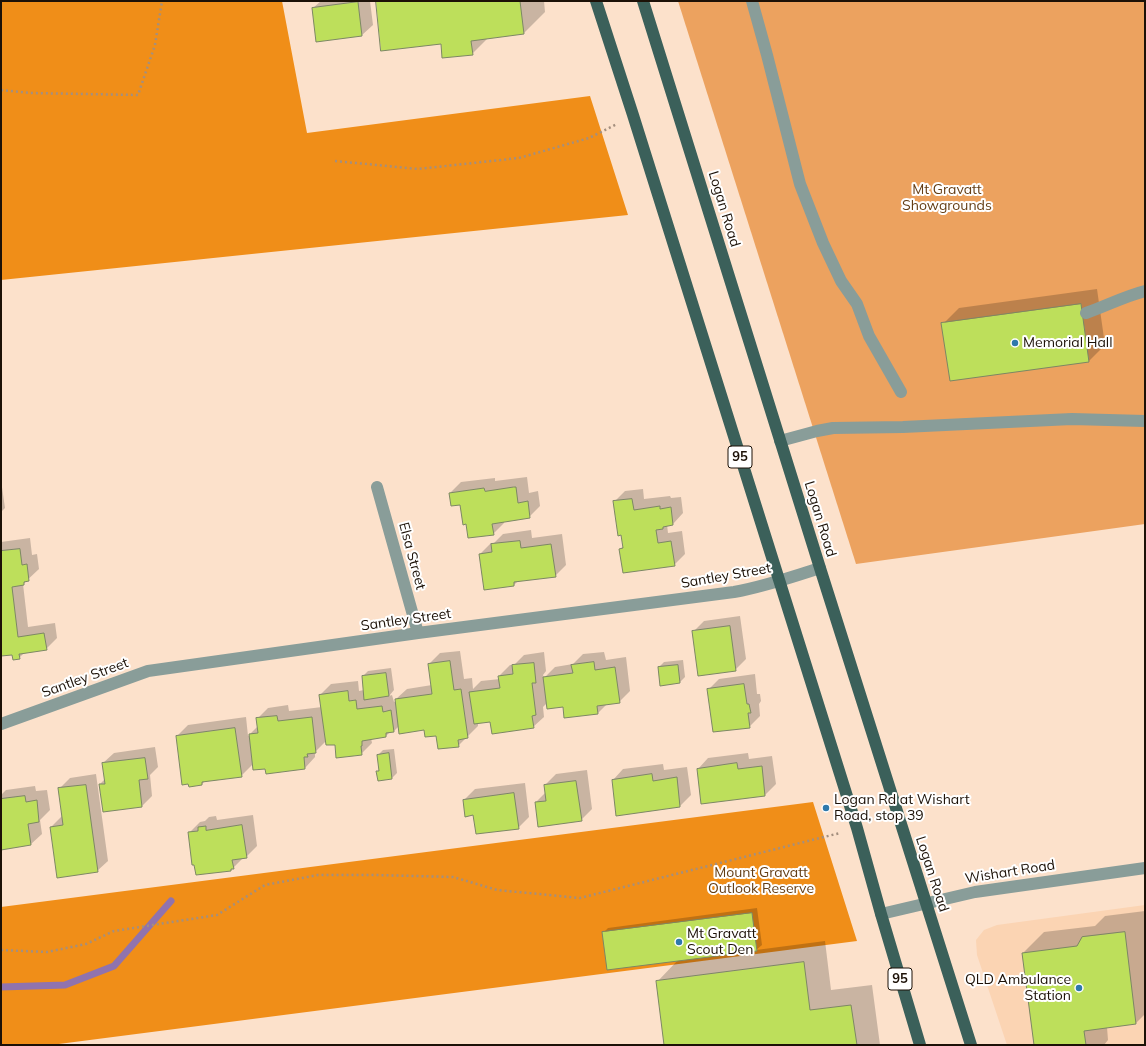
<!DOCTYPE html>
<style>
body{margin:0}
#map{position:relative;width:1146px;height:1046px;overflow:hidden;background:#fce1cb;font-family:Mulish,sans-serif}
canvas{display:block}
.frame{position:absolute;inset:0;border:2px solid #1c1107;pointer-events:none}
</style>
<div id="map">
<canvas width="1146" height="1046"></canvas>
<div class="frame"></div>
</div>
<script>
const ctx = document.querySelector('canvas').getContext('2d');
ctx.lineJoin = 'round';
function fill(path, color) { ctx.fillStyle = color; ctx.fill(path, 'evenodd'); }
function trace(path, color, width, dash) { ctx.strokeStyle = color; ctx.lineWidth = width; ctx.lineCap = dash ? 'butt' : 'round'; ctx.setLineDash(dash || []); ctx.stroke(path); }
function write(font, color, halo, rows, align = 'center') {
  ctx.font = font + ' Mulish,sans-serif'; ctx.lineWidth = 4; ctx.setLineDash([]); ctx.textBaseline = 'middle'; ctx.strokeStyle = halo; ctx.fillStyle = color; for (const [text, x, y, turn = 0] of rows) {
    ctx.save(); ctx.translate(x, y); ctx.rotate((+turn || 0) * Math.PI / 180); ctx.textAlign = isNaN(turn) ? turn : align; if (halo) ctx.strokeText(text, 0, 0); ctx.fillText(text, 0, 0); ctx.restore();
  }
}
fill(new Path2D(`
 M1145,905V1045H1007L977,955L976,940L984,930L997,925Z`), '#fbd4b3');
fill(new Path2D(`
 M678,1H1145V524L856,564Z`), '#eca25f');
fill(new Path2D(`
 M1,1H282L307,133L590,96L628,215L1,280Z
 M813,802L857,941L51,1045H1V907Z`), '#f08e18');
fill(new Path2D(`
 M321,1H370L373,25L362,35L317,41L313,8Z
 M377,1H544L545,12L524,33L489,37L472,54L441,43Z
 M1097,289L1105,345L1089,361L943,324L959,308Z
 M527,477L529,493L538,491L540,506L529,517L504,521V523L493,534L467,523L461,504L450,493L461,482L495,478V481Z
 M1,480L5,508L1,512Z
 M643,489L644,499L670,496L671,498L681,497L683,513L673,524L667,525L668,533L682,531L685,554L674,565L620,549L624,546L614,502L625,491Z
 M531,530L532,538L562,534L566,565L555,576L519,580L514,585L485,589L480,554L491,543H494L503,534Z
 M30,538L32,555L37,554L39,569L23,584L28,627L55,623L57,638L46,649L25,652L19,658L13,654L1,655V542Z
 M740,616L746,659L735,670L693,632L704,621Z
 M460,651L464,679L472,678L473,689L481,681L500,679L499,676L510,665H514L524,655L544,652L546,671L543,675L544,678L555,667L573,664L583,654L604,652L606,660L626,657L630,691L619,702L607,704L598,713L547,703L543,707L544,717L533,727L491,720L478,722V726L458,746L425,729L399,726L394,731L390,732L386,736L371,738L372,743L361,754L326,741L315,752V757L305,768H266L253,764L241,776L205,781L202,784L177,736L188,725L246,717L248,736L258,726L257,719L268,708L288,705L289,711L322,707L320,695L331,684L358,681L359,691L364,690L363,676L368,671L391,668L394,690L389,696L392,695L394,702L396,701V699L407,689L432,685L429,664L440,653Z
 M683,660L685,677L680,682L659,667L664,662Z
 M755,674L757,694H760L761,701L759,704L760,716L749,727L708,690L719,679Z
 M155,747L158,767L150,775L152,796L142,806L100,784L105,779L103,763L114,753Z
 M394,749L397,773L392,778L379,780L377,772L380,769L378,755L383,750Z
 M748,753L749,759L772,756L776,784L765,795L698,769L708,758Z
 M663,764L664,770L687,767L691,795L680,806L613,780L623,769Z
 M587,770L592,809L581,820L536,802L546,792L545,785L556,774Z
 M96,774L108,861L97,871L51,827L62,816L59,789L70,778Z
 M525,783L529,817L518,828L474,814L464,800L475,789Z
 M35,786L36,791L47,790L50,810L40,820L42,834L31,844L1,843V795L6,790Z
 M253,815L257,846L246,857H244L231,870L189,833L200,822L205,821L209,817L216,816L217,820Z
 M757,908L762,945L756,950L825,941L831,990L872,985L880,1045H665L657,982L678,960L603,933L608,928Z
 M1145,911V1014L1136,1023L1107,1027L1108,1040L1104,1045H1035L1023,953L1044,932L1095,926L1105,916Z`), '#0003');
trace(new Path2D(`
 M1,987L65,985L114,966L171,901`), '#9073ae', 7);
const building = new Path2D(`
 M376,1H520L524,34L471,41L473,55L442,58L441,44L381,51Z
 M358,2L362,36L316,42L312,8Z
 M1081,304L1089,362L950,381L941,323Z
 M514,487H516L518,503L528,501L530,518L492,524L494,535L468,538L466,524L463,525L460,505L451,506L449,493L484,488L485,491Z
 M632,499L634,510L660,506V509L671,507L673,525L663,527V529L656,530L658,543L671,541L675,566L623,573L619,549L623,548L621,535L618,536L613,501Z
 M520,541L521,548L551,544L556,577L514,582V586L484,590L479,554L492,552L491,544Z
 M20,549L22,565L27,564L29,581L24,582V585L12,587L18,637L44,633L47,650L20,654H19L20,659L13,660L12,655L1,656V551Z
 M730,626L736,671L698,676L692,631Z
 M450,661L454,690L461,689L468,738L458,740L459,747L438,749L436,736L425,737L424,730L399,734L395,699L432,694L428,664Z
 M594,662L595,670L615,667L620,703L597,706L598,714L564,718L563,707L547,709L543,677L573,673L571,665Z
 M534,663L536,683H532L536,715L532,716L534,728L492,734L490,722L474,724L469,692L500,688L498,676L513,674L512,665Z
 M678,665L680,683L660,686L658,667Z
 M386,673L389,696L364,700L362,676Z
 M744,684L747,704H749L751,713H748L750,728L713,732L707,689Z
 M348,691L349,701L356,700L357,709L382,706L383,712L391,710L394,732L386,733V737L362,741V746H361L362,755L336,758L335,745H326L319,695Z
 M277,716L278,721L312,717L316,753L307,754L308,757H304L305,769L266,774L265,769L253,770L249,734L258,733L256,718Z
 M235,728L242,777L202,782V785L189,787L188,784L182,785L176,736Z
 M389,753L392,779L378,781L376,771H379L377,755Z
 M145,758L148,779L139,780L142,807L103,812L99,784H105L102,763Z
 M737,763L738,769L762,766L765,796L701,804L697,769Z
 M652,774L653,781L677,777L680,807L616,816L612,780Z
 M576,781L582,821L538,827L535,802L546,801L544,785Z
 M86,785L98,872L57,878L50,827L63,825L58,788Z
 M514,793L519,829L476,834L473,815L465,817L463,800Z
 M25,796L26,802L37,800L39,822L28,824L31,845L1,850V799Z
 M242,825L247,858L232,860L234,869H231V871L196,875L194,865H192L188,832L198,831V827L206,826V830Z
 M752,913L757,951L607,970L602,932Z
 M1125,932L1136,1024L1084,1031L1086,1045H1034L1022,953L1077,946L1082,937Z
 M804,962L810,1010L851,1005L857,1045H664L656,981Z`);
fill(building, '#bddf5b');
trace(building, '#7c8764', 1);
trace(new Path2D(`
 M1,90L30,93L138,95L155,45L162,1
 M335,161L418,169L519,158L589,138L617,124
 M1,950L47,952L86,944L114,931L217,915L265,885L318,875H376L453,877L497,890L580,898L840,833`), '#a48f7e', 2.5, [2, 3]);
trace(new Path2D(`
 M752,1L767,55L800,184L823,243L841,281L857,304L869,336L901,392
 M1086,313C1106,306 1125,296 1145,291
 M780,441L817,431L833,428L903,427L1072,419L1145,421`), '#899d99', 12);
trace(new Path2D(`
 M377,487L418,633
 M1,724L148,671L418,633L734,592C763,587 792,577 820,568
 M881,914L975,892L1145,868`), '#899d99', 12);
trace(new Path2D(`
 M596,1L633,115L857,828L881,914L920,1045
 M643,1L820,568L971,1045`), '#3b605a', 12);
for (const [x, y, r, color] of [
 [1015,343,4,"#2e79ac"],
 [826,808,4,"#2e79ac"],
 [679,942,4,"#2e79ac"],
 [1079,988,4,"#2e79ac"]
]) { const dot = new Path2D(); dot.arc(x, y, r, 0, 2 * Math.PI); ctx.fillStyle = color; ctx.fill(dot); trace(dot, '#fff', 1.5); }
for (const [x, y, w] of [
 [740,457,24],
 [900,979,24]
]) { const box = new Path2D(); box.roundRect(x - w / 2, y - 11, w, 22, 3); ctx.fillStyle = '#fff'; ctx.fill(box); trace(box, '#1c1107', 1); }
write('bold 13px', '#1c1107', null, [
 ["95",740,457],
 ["95",900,979]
]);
write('14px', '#643d14', '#fff', [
 ["Mt Gravatt",947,190],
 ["Showgrounds",947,206],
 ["Mount Gravatt",761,873],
 ["Outlook Reserve",761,889]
]);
write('14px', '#1c1107', '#fff', [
 ["Logan Road",724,209,73],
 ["Logan Road",820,519,73],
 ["Elsa Street",412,556,75],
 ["Santley Street",726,576,-10],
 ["Santley Street",406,620,-8],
 ["Santley Street",85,678,-20],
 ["Wishart Road",1010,872,-9],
 ["Logan Road",932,874,72]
]);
write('14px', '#1c1107', '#fff', [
 ["Memorial Hall",1023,343],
 ["Logan Rd at Wishart",834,800],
 ["Road, stop 39",834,816],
 ["Mt Gravatt",687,934],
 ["Scout Den",687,950],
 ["QLD Ambulance",1071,980,"right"],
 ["Station",1071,996,"right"]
], 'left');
</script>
